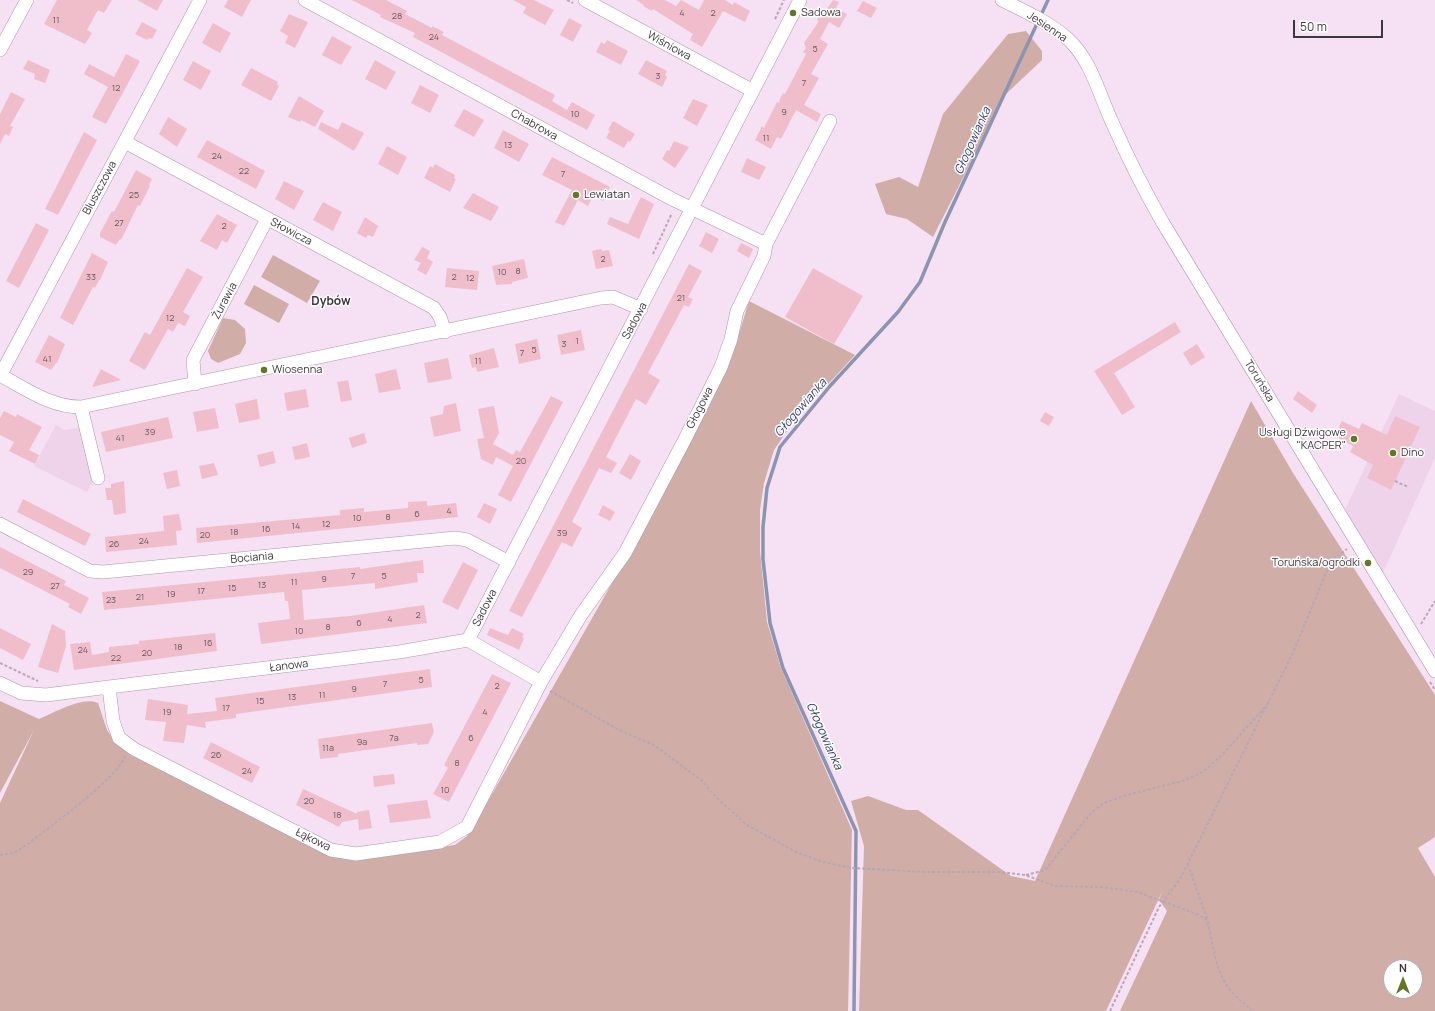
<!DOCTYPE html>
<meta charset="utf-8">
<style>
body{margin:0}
#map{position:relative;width:1435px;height:1011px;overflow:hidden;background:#f6e0f3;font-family:Manrope,sans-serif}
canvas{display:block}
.north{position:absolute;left:1383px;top:959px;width:40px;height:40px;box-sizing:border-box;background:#fff;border:1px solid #b2afb1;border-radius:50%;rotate:0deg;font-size:11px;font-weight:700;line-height:16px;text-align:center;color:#3e363d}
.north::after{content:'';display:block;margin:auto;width:14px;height:18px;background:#627626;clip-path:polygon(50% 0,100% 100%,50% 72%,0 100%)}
.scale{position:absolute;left:1293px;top:20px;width:90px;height:18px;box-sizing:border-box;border:2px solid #3e363d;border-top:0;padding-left:5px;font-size:12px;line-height:14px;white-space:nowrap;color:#3e363d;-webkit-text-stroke:3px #fff;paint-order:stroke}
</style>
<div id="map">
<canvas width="1435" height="1011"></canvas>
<div class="north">N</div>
<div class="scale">50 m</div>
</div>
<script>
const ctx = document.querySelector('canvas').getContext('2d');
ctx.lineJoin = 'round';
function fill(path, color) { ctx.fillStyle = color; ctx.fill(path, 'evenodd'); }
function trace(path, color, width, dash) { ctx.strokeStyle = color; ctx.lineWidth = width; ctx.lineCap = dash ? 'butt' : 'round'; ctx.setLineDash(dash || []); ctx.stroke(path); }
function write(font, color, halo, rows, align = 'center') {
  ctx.font = font + ' Manrope,sans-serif'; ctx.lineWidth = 3; ctx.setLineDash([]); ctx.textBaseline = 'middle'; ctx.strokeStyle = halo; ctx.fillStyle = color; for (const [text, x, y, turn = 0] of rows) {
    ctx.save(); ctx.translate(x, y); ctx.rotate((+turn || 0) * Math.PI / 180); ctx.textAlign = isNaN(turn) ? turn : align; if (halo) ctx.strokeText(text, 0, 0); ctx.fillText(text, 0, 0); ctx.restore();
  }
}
fill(new Path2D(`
 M1399,394L1435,411V458L1383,573L1345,510Z
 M56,425L65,430L82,427L94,479L87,492L34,466Z`), '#efd3eb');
fill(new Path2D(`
 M1026,31L1042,51V60L1005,95L933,237L907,219L886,214L875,184L899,177L918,187L943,114L1008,34Z
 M273,255L320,281L307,303L261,277Z
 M254,285L289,304L279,323L244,304Z
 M749,301L855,355L794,421L774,450L764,483L760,510V551L767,622L781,668L852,830L848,1011H0V803L34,730L0,793V701L39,719C54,713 83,696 98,703L107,730L116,743L357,859L455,845L467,836L475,824L632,548L735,347Z
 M223,318L235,320L245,329L246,343L240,354L218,363L211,359L208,351Z
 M1251,401L1293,473L1435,695V837L1418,848L1435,877V1011H1120L1167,911L1159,900L1162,892L1106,1011H859L864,846L851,801L868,796L906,810H918L1011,876L1035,881ZM1391,967H1415V991H1391Z`), '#d0aea7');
trace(new Path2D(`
 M854,1011L856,831L783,668L770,623L763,559V527L767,488L780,447L830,386L898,312L920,282L945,222L1048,0`), '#8c94b3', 3.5);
fill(new Path2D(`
 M57,0H112L104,13L98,10L87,30L92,33L85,44L44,24Z
 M137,0H163L157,11Z
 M228,0H251L242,17L224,7Z
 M352,0H386L407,11L405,14L432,28V26L444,32L442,35L555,95L552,101L567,110L572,102L595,115L587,130L413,37L415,33L380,17L381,15Z
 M513,0H534L554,10L545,25L523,13L526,7Z
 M636,0H665L676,6L681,0L699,10L704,0H725L733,5L734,2L750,11L745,22L723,11L702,47L690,40L693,34L653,9L652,11L643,6L644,5Z
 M833,0L839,2L836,8L847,14L839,28L829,22L820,39L828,44L811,74L819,78L804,105L821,114L817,122L796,110L781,139L777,137L771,149L755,140L762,126L764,128L777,102L780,103L779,101L783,93L785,94L806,54L803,52L806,48L804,43L819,21L817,20L821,12L824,13Z
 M863,1L877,8L871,18L857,11Z
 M289,14L308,22L295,48L285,43L288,36L280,31Z
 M569,18L582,25L573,42L560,35Z
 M142,22L157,30L152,39L149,38L147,40L135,34Z
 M213,23L231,33L220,53L202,43Z
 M332,36L352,47L341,65L322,55Z
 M607,40L628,51L621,65L596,52L601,42L605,44Z
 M126,54L140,61L106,124L92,117L108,87L84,74L89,64L114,77Z
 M28,60L50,70L45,83L34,79L35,74L23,69Z
 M375,60L396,72L386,90L365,79Z
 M646,60L667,71L665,75L667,77L662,87L638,74Z
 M193,61L211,71L201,90L183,80Z
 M251,68L278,82L277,84L279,86L271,101L241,85Z
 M420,85L439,95L430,113L411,103Z
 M11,92L25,99L10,126L13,127L9,136L5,134L0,144V114Z
 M299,96L324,111L315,127L301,120L300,122L288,117Z
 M693,99L708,105L697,126L683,118Z
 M464,109L484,120L474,137L454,126Z
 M168,117L187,129L177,147L159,134Z
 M613,121L635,134L630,142L628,141L624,148L606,138L610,131L608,130Z
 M321,122L338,130L342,122L364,133L354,151L318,129Z
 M503,130L529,144L519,162L494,148Z
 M84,132L97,140L58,215L45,209Z
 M207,140L265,171L256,189L197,157Z
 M674,141L689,147L675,168L662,159L667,150L669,151Z
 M387,146L407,157L398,175L378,164Z
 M552,157L610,187L603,201L593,196L588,206L578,200L564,226L555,222L572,190L542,175Z
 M747,158L766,167L759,180L741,172Z
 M435,164L455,175L454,178L456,179L450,192L424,178L430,166L433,168Z
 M136,170L152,179L149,185L150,186L140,206L138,205L121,240L120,239L116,245L100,237V233L112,211L114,212Z
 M284,181L304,191L294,210L275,199Z
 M473,193L499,207L491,221L463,208Z
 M641,197L654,204L639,239L607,224L610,217L628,224Z
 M323,202L342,212L333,231L313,220Z
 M217,214L237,225L227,243L222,240L217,250L200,241Z
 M365,217L378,226L373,237L368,235L366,238L357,233Z
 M36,223L49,230L19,288L6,281Z
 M706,232L719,239L712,253L699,246Z
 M741,243L753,249L749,258L737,251Z
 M422,247L430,251L427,258L433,262L426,275L417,270L421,263L414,260Z
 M601,249L602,251L609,250L613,266L596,269L592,251Z
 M92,253L108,262L100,280H99L95,288L93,287L73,325L60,318Z
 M524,259L528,278L512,282V284L496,285L492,266Z
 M689,264L702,271L688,297L693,299L689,307L684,305L648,373L660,380L646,405L636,399L606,457L617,463L611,473L599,468L572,522L582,528L572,547L562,542L522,617L509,611Z
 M187,268L203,277L183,312L190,316L185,326L178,323L173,332L168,329L145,370L129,361L145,332L150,335Z
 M447,268L479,271L477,290L445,287Z
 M813,268L863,296L834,344L785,317Z
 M1175,322L1181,332L1114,373L1135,407L1122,415L1094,371Z
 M581,330L585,350L561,355L557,335Z
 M49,335L65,344L57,363H56L51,370L35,362Z
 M537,339L541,359L519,364L515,344Z
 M1197,344L1205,357L1191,366L1183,353Z
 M494,348L499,367L477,372L476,367L472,368L469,355Z
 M448,358L452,379L428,383L424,363Z
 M101,369L121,380L92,387Z
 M396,369L401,389L379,393L375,374Z
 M348,380L352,400L341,402L337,382Z
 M306,389L309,407L287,411L284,393Z
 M1298,391L1317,405L1312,413L1293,399Z
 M551,396L563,402L511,502L498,495L513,466L496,457L493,465L481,459L477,439L484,438L478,409L494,406L499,433L493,444L513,455L516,450L520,452Z
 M257,399L260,419L239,423L235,404Z
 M456,403L461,431L434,437L430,417L443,414L444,406Z
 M215,408L219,428L197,432L193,412Z
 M4,411L16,417L17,414L42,427L29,450L39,455L35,464L9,451L14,442L0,435V418Z
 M1045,412L1054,417L1049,426L1040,421Z
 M1395,416L1420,427L1391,490L1367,478L1373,465L1350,452L1353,446L1335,436L1342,421L1359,429L1362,423L1387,435Z
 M168,417L173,438L106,452L101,432Z
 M364,433L367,443L352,448L349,438Z
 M307,443L310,457L295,460L292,447Z
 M273,451L276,463L260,467L257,455Z
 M630,454L641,461L631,480L619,473Z
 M214,463L218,475L202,479L199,466Z
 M177,470L180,486L167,489L163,473Z
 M124,481L126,513L114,515L112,500H107L105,488H111V484Z
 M23,499L91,534L85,546L17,512Z
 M427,501V506L456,503L458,517L197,543L196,528L340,515V510L364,508V512L408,508V502Z
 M484,503L497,509L490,524L477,517Z
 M603,505L615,512L610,521L598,515Z
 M179,514L182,530L176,531L177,545L106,552L105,537L164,531L163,516Z
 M0,547L66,581L64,585L89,598L81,614L68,607L70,604L0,568Z
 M423,560L424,573H417L418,582L375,589V583L302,590L304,620L350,616L424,605L427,623L261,644L258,623L290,619L288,601H285L284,592L104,610L102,592L360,567V569Z
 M463,562L478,570L458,610L442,602Z
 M52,624L65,631L66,646L58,673L38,667Z
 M0,628L31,644L23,660L0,648Z
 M490,628L508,635L512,628L524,634L522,637L524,638L519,650L487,635Z
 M215,633L217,651L74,670L70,644L90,642L92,655L109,652V647L139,644V641Z
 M430,669L432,687L236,714V718L205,722L206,728L187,725L184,743L163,741L166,722L145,720L148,699L188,705L187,714L217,711L215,698Z
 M492,674L511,683L449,802L433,794L448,768L444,765Z
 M432,723L434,732L428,744L417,745V743L338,754V757L320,759L318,739Z
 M211,742L260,767L252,783L203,758Z
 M394,774L395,784L374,787L373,776Z
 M303,789L357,814V812L369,810L372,828L359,830L358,819L342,822L339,827L296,805Z
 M427,800L431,818L390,823L387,805Z`), '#f0becb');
const minor = new Path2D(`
 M305,0L672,199L766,244
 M585,0L753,91
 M1002,0C1024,11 1049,22 1068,39C1091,60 1099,94 1112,122C1127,156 1144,190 1163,223L1435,671
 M0,50L27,0
 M125,142L434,308L440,317L445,332
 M0,375C26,389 51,407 81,407L601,298L613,297L641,309
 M0,376L200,0
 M195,384L193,360L267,219
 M81,407L98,478
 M0,524L90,571L103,572L455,538L467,540L509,562
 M468,640L800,0
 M541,682L581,615L625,553L685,439L721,367L731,339L737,311L764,256L766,244L830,121
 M0,683L21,693L46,695L109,687L113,721L119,738L134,749L331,850L356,854L440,842L467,827L541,682L468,640
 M109,687L399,652L468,640`);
trace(minor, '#ad99aa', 14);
trace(new Path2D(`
 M567,0L573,3
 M775,19L784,0
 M653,254L672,213
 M1395,481L1408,487
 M1421,624L1435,601
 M0,663L38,681
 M1430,682L1435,690
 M550,691L619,730L654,745L701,780L719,800L747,825L796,852L823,862L851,868L927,872H1001L1025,875L1055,886L1102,887L1137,892L1197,914L1207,920C1213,943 1215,972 1231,991C1237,998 1245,1004 1251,1011
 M0,855L14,853L28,844C48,828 119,777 125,756
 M1188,864L1207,919
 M1026,875L1045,870L1092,812L1104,803L1127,795L1186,780L1204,771L1223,754L1267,705
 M1110,1011L1159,907L1180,879L1292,655L1331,561L1347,549`), '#b9a7b6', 2, [3, 2]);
trace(minor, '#fff', 13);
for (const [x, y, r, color] of [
 [793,13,4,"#627626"],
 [576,195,4,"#627626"],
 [264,370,4,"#627626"],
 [1354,439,4,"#627626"],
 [1393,453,4,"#627626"],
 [1368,563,4,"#627626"]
]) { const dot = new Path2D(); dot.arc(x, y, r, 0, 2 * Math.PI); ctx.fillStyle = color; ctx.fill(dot); trace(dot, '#fff', 1.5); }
write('9px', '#6a5860', null, [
 ["4",682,13],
 ["2",713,13],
 ["28",397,16],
 ["11",56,20],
 ["24",434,37],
 ["5",815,49],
 ["3",658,76],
 ["7",804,83],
 ["12",116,88],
 ["9",784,112],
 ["10",575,114],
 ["11",766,138],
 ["13",508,145],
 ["24",217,156],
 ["22",244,171],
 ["7",563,174],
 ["25",134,195],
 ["27",119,223],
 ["2",224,226],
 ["2",603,259],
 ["8",518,271],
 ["10",502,272],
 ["33",91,277],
 ["2",454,277],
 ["12",470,278],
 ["21",681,298],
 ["12",170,318],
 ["1",577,341],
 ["3",564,344],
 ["5",534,350],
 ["7",522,353],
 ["41",47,359],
 ["11",478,361],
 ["39",150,432],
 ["41",120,438],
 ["20",521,461],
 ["4",449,511],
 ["6",417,514],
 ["8",388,517],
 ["10",357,518],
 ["12",326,524],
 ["14",296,526],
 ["16",266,529],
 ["18",234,532],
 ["39",562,533],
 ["20",205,535],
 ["24",144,541],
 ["26",114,544],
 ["29",28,572],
 ["7",353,576],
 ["5",384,576],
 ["9",324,579],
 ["11",294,582],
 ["13",262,585],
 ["27",55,586],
 ["15",232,588],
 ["17",201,591],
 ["19",171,594],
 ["21",140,597],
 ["23",111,600],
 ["2",418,615],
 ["4",390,619],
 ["6",359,623],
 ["8",328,627],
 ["10",299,631],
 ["16",208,643],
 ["18",178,647],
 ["24",83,650],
 ["20",147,653],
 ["22",116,658],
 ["5",421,680],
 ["7",385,684],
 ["2",497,686],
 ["9",354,689],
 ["11",322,695],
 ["13",292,697],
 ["15",260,701],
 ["17",226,708],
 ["19",167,712],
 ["4",485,712],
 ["7a",394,738],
 ["6",471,738],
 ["9a",362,742],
 ["11a",328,748],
 ["26",216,755],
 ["8",457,763],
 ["24",247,771],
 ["10",445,790],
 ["20",309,801],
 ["18",337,815]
]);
write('11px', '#3e363d', '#fff', [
 ["Sadowa",801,13],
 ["Lewiatan",584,195],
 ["Wiosenna",272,370],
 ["Usługi Dźwigowe",1346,433,"right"],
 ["\"KACPER\"",1346,446,"right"],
 ["Dino",1401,453],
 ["Toruńska/ogródki",1360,563,"right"]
], 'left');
write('11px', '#3e363d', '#fff', [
 ["Jesienna",1047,27,34],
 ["Wiśniowa",669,46,29],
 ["Chabrowa",534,125,29],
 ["Bluszczowa",100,188,-62],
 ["Słowicza",291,232,28],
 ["Żurawia",225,301,-62],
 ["Sadowa",635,321,-62],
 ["Toruńska",1259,381,59],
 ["Głogowa",700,408,-63],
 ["Bociania",252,558,-5],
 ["Sadowa",485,608,-63],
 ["Łanowa",289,666,-7],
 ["Łąkowa",313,840,26]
]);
write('italic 12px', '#334276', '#fff', [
 ["Głogowianka",973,141,-66],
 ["Głogowianka",801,408,-49],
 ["Głogowianka",824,736,66]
]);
write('bold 12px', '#3e363d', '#fff', [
 ["Dybów",331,302]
]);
</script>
